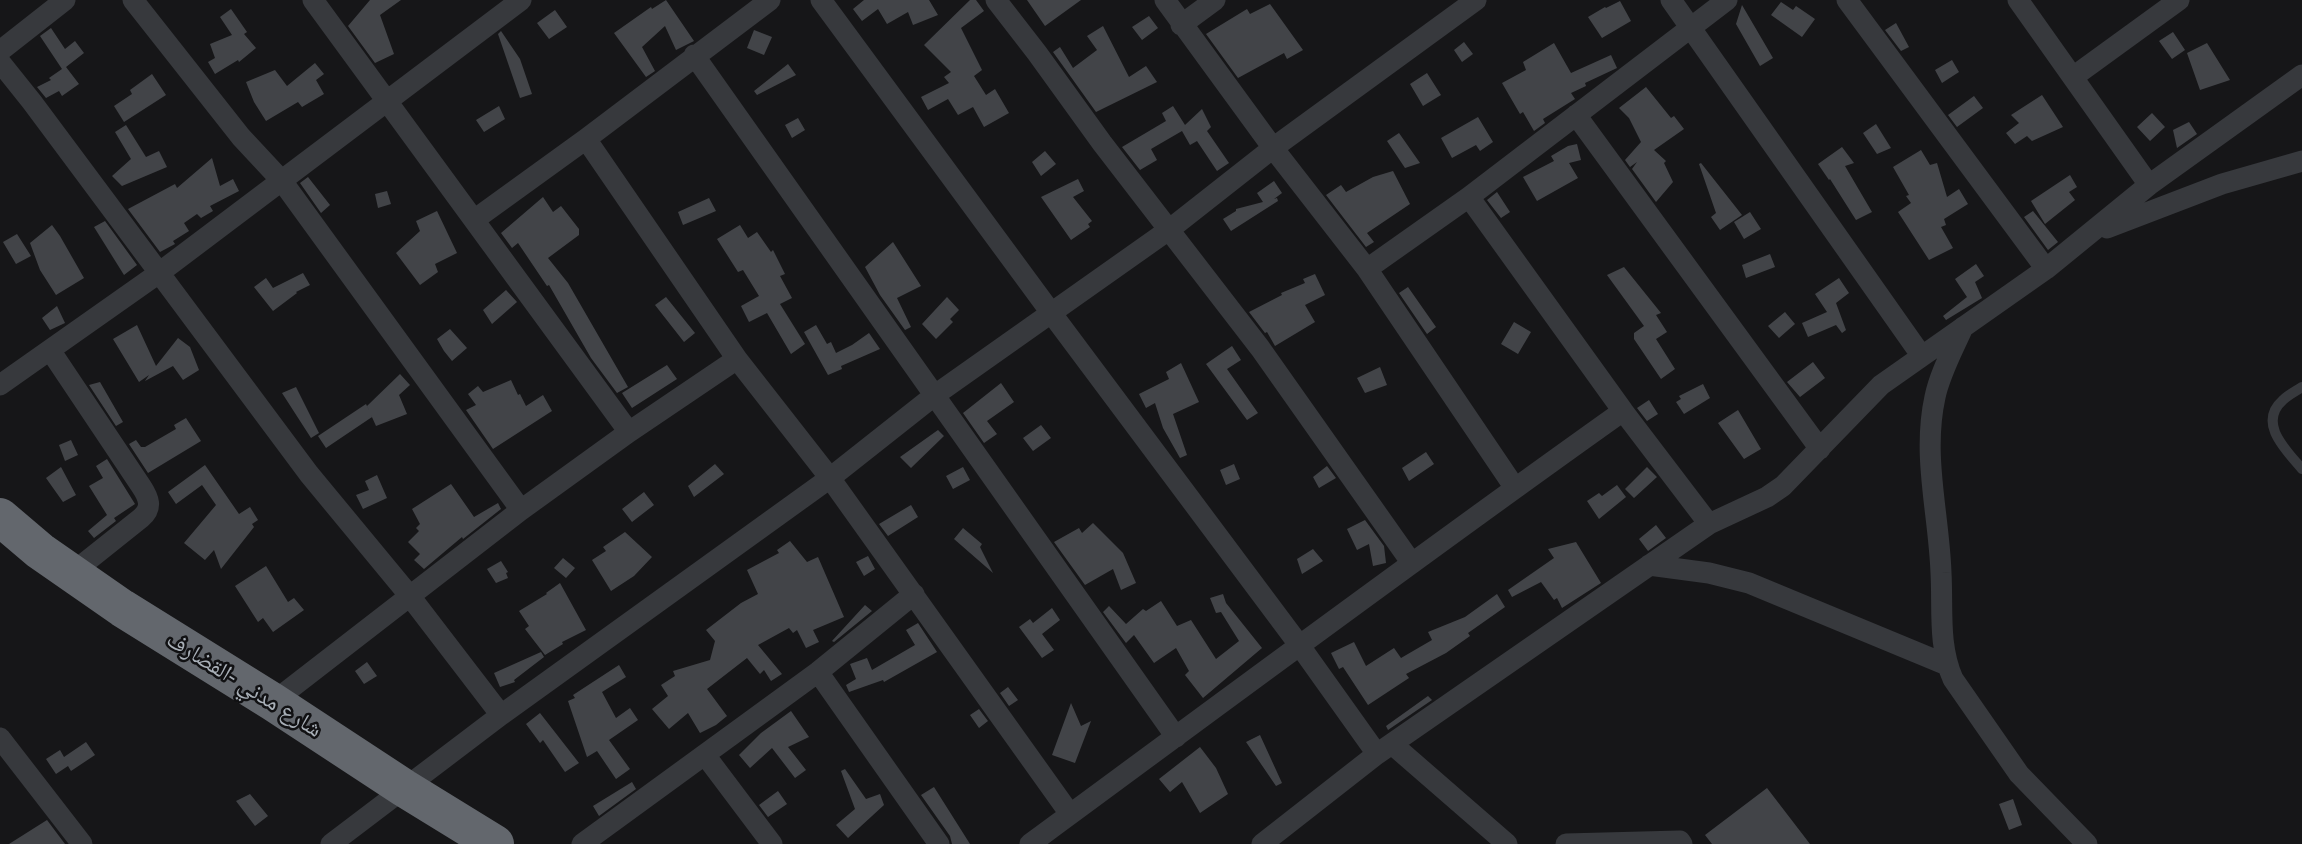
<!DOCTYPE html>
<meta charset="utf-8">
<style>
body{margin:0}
canvas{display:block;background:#161618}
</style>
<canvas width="2302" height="844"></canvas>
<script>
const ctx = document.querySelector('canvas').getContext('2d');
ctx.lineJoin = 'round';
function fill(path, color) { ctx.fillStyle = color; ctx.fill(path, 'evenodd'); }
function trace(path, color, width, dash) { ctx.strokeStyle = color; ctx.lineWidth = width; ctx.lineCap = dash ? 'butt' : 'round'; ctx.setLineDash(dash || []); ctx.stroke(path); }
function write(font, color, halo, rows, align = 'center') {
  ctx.font = font + ' "Open Sans","Noto Naskh Arabic",sans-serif'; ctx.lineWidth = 5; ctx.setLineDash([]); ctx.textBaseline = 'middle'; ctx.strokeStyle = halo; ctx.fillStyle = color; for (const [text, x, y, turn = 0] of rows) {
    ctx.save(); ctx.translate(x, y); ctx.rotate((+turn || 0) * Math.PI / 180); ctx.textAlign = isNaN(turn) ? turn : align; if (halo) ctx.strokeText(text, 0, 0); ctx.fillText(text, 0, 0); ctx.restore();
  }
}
fill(new Path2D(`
 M370,0H401L380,15L394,54L375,63L348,26Z
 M666,0L694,41L676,50L665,26L642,47L655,71L646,77L614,33L651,7L652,9Z
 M864,0H929L938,15L913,25L908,12L887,24L878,9L862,21L853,9Z
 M970,0H976L984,11L961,28L982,70L974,76L986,95L995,89L1009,113L984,127L973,107L958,115L948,99L928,110L921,97L949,83L944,77L951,72L924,45Z
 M1027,0H1081L1045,26Z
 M1620,1L1631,21L1602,38L1588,17L1605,7L1606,8Z
 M1781,2L1793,10L1796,6L1815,19L1802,37L1771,15Z
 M1270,4L1303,50L1287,59L1284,53L1238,78L1206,34L1247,9L1250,14Z
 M1742,5L1773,58L1760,66L1736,24Z
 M231,9L247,32L244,34L256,48L239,62L238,60L215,74L208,62L215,58L210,44L232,35L220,17Z
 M555,10L567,27L549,39L537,23Z
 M1149,16L1158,28L1142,40L1132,27Z
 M1896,23L1909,47L1901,51L1885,30Z
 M1103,26L1129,77L1146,66L1157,82L1096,112L1053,52L1060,47L1073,68L1097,50L1087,36Z
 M51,28L65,49L75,41L84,53L66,67L79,84L62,96L59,91L46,98L37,87L51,80L49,78L62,69L40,36Z
 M754,30L772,37L764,55L747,48Z
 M501,31L520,59L532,94L520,98L498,34Z
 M2173,32L2185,50L2172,59L2159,41Z
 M1464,42L1473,54L1462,62L1454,50Z
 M1554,43L1571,73L1611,55L1617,68L1585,83L1586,86L1571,93L1575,99L1543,119L1545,123L1534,131L1523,112L1520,114L1502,83L1526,70L1523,62Z
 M2207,43L2230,80L2200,90L2187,53Z
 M1952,60L1959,72L1942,83L1935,70Z
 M315,63L324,74L316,80L324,94L302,107L298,102L266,121L254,102L246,82L275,70L287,86Z
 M788,64L796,75L757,95L754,91Z
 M1427,73L1441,95L1423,106L1410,84Z
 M152,74L166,95L124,122L114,106L132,94L130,90Z
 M1646,87L1671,118L1674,116L1684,129L1654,150L1666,161L1664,163L1673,182L1656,202L1632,169L1637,162L1630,167L1625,160L1641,142L1629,118L1619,108Z
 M2042,95L2063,127L2032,141L2027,136L2015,144L2006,133L2019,123L2011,115Z
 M1974,96L1983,108L1957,127L1948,115Z
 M499,106L505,119L484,132L476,120Z
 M1173,106L1185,125L1202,109L1211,127L1207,131L1229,163L1217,171L1197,141L1190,145L1182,131L1151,149L1157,160L1140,170L1122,147L1166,121L1162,113Z
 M2152,113L2165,127L2150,141L2137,127Z
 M1478,117L1493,142L1480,151L1476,145L1452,158L1441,138Z
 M798,118L805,130L792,138L785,125Z
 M2189,122L2197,134L2177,148L2173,130Z
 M1876,124L1891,148L1877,154L1863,133Z
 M126,125L146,157L159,151L167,167L122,186L112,176L131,159L115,132Z
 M1399,133L1420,163L1405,168L1387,141Z
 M1577,144L1581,160L1569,163L1578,178L1537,201L1523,177L1554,161L1551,156L1568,146Z
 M1842,147L1854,163L1845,166L1872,212L1856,220L1830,179L1829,180L1818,164Z
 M1921,150L1930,165L1937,163L1947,197L1959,189L1968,204L1944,219L1946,225L1941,227L1953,248L1929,260L1898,212L1911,203L1906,196L1909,195L1893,167Z
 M1045,151L1056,164L1041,176L1032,162Z
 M212,158L220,186L233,179L239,191L210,206L213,211L201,218L197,214L184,223L189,231L173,241L175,244L160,252L128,209L175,184L177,188Z
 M1701,163L1742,215L1720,230L1711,217L1716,213L1699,164Z
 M1393,171L1410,204L1367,233L1374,242L1366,247L1326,195L1341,185L1346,192L1373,177Z
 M2070,175L2077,187L2069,192L2075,200L2045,224L2031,201Z
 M308,177L330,205L321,213L300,183Z
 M1078,179L1084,191L1073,197L1092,221L1088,224L1090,227L1071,240L1041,197Z
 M1274,181L1282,193L1274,199L1277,198L1278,201L1231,231L1223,219L1236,211V209L1263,202L1257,193Z
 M387,191L391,204L378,208L375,194Z
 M1497,192L1510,212L1501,218L1487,200Z
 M543,197L553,212L561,206L579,229V235L548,258L568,283L628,387L617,393L591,358L549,285L547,286L518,243L512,248L501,233Z
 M709,198L716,211L683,225L678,212Z
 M437,211L457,253L435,264L438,272L420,285L396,253L420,231L416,221Z
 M2033,211L2058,242L2048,250L2024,217Z
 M1750,212L1761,229L1744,239L1734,222Z
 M105,221L137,265L124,275L94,227Z
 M52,225L60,236L84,278L56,295L40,270L30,243Z
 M740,225L748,238L757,232L771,252L773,250L785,274L780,276L792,298L780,304L805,344L791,354L767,313L749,322L741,306L759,296L743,270L738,272L717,239Z
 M17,234L31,256L16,264L3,242Z
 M893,242L921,286L897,298L911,327L905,330L880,295L865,267Z
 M1770,254L1775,267L1746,278L1742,265Z
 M1976,264L1984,276L1975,282L1982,298L1946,320L1943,316L1967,297L1955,279Z
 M1624,267L1661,313L1656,315L1667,332L1656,339L1675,369L1661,379L1634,339V333L1644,326L1607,275Z
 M303,273L310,285L296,292L297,293L273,311L254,287L266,278L273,288Z
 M1315,274L1325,295L1305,305L1315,322L1275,346L1267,332L1265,333L1249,312L1282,295L1281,293L1305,283L1303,279Z
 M1839,278L1849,293L1836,303L1846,330L1842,333L1836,325L1808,337L1802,323L1827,312L1815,294Z
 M1408,287L1436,327L1427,334L1399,293Z
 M506,290L517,302L492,324L483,310Z
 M666,297L695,333L684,342L655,305Z
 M947,297L959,310L950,319L953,322L936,339L922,324Z
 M57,306L65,323L50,330L42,318Z
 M1785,312L1795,324L1779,338L1768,326Z
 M1514,322L1531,332L1518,354L1501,344Z
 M137,325L156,366L178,338L190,347L199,370L183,380L173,366L145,381L149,375L139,382L113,339Z
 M816,325L827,344L831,342L836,353L852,345L869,333L880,349L841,366L842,369L828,375L804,332Z
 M450,329L467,348L452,361L444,351L437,339Z
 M1232,346L1241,360L1227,369L1258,413L1247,420L1206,364Z
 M1813,362L1825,378L1800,397L1787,382Z
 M1181,363L1199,402L1173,414L1187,455L1180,458L1163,428L1155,403L1146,408L1139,394L1169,379L1166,372Z
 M667,365L677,379L632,408L622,393Z
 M1380,367L1387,385L1365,393L1357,378Z
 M400,374L410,385L399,395L407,414L376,426L367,406Z
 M511,380L518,395L520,394L526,406L543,395L552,411L493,449L466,410L476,405L468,394L478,386L483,392Z
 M100,382L123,422L116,426L89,385Z
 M1001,383L1014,402L987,421L997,434L984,443L963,413Z
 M1703,384L1710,398L1684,414L1676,402L1681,399L1679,396Z
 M296,387L319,433L311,438L282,393Z
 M1649,400L1658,414L1647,421L1637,408Z
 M366,404L372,417L326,448L318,436Z
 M1738,410L1761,449L1744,459L1718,423Z
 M186,418L201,441L148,473L129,444L136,440L141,447H145L176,429L174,425Z
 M1041,425L1051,438L1033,451L1023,438Z
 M938,430L944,436L911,468L900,457Z
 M71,440L78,455L65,461L59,445Z
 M1426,452L1434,464L1409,481L1402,468Z
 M107,459L135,504L114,518L116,521L94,538L88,531L107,515L89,486L103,478L96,466Z
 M715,464L724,474L694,497L688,486Z
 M1234,464L1240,479L1226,485L1220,470Z
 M205,465L239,514L250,507L258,520L252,524L254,527L221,569L214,550L205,560L184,543L216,505L202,485L176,504L168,492Z
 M1327,466L1336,478L1319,488L1313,477Z
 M61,467L76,495L63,502L46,478Z
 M963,467L970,480L953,489L946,476Z
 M1647,467L1657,477L1634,498L1625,489Z
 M377,475L387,498L363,509L356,495L369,490L365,481Z
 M451,484L474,517L498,503L501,509L463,539L462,537L424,569L414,560L420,554L408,542L419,531L416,528L420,524L412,509Z
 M1617,485L1626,497L1599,519L1587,501L1599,493L1602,496Z
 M644,492L654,505L632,522L622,509Z
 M911,505L918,517L888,536L879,524Z
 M1365,520L1384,546L1386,563L1373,566L1369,544L1357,550L1347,529Z
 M1093,523L1123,553L1136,583L1121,590L1113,569L1085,585L1054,542L1079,528L1082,533Z
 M1656,525L1666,538L1648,551L1639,539Z
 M963,528L982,544L980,547L993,573L954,539Z
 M625,532L652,557L634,576L611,591L592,560L606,551L603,547Z
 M790,541L807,562L818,557L844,617L813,630L819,642L806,648L797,630L793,633L789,628L758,645L782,674L771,681L764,670L760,674L747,658L707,689L727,716L716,725L700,733L688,713L669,729L652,709L668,696L661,685L675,676L673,671L710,660L715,641L706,630L741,603L758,594L747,570L779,553L777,550Z
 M1576,542L1601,583L1562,608L1557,598L1554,600L1541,582L1512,597L1508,590L1554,558L1548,549Z
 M1313,549L1323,561L1302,574L1297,559Z
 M868,556L875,569L864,576L856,562Z
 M563,558L575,568L566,578L554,568Z
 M501,561L508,572L506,573L508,578L496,583L487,569Z
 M266,566L288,602L294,598L304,610L273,632L263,618L258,622L235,586Z
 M560,583L586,630L562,642L563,644L545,655L525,629L529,626L519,611L547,594L546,593Z
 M1223,594L1226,603L1262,648L1203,698L1185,675L1189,671L1176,648L1154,663L1134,635L1126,643L1103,612L1109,606L1126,624L1143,609L1146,611L1161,601L1177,626L1191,620L1216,659L1239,641L1221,612L1216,613L1210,598Z
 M1497,594L1505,607L1468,633L1470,636L1446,653L1406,674L1409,678L1368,705L1343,667L1339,669L1331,653L1354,642L1366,666L1394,648L1401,658L1432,640L1428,632L1465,617Z
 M865,605L872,611L834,642L832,641Z
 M1052,608L1060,620L1042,634L1054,650L1042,658L1019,627L1030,619L1033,623Z
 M918,623L937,652L884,682L883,680L849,692L846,685L856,679L850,664L867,658L872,670L915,645L906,630Z
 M541,652L544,657L514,680L515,682L500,687L494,673Z
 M367,662L377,676L364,684L355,671Z
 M619,665L626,677L602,692L616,718L630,708L638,720L609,740L630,769L616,779L597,751L587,757L568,701L575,698L573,695Z
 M1008,687L1018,700L1009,706L1000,693Z
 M1428,696L1432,700L1388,730L1386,726Z
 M1071,703L1081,726L1091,721L1075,763L1052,755Z
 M979,709L988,721L979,728L970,715Z
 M791,711L809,737L788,747L806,770L795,778L772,748L750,768L739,755L761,733Z
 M540,713L579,763L565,772L543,740L540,743L526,724Z
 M1260,735L1282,783L1276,786L1246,742Z
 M86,742L95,755L71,771L68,766L56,774L46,759L60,750L64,757Z
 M1200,747L1216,768L1228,794L1200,813L1182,782L1170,792L1159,779Z
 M845,769L866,799L880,794L884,805L848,838L836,825L855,809L841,771Z
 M632,782L636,789L599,816L593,806Z
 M934,787L970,844H952L950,836L921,795Z
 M1767,788L1810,844H1712L1705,835Z
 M778,791L787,804L768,817L759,805Z
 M250,794L268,816L255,826L236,801Z
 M2013,799L2022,825L2009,830L1999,804Z
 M47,820L65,844H9Z`), '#424448');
trace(new Path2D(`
 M2302,387C2296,391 2288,395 2283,400C2257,423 2286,450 2302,469`), '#37393d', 10);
trace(new Path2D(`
 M133,0L241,137L282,181L521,510
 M313,0L629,432
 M821,0L1052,314L1300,646L1377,754
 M996,0L1037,53L1102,143L1260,348L1411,562
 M1165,0L1273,148L1367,269L1515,488
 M1671,0L1921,355
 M1847,0L2046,269
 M2018,0L2149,185
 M1181,25L1215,0
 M0,51L65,0
 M694,55L1176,737
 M0,62L32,102L309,474L409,595L501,715
 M2073,77L2179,0
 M1576,115L1820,449
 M586,139L737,359L830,478L1070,814
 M1469,197L1623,411L1709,524
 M474,220L586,139L770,0
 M2107,228L2222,184L2302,161
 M1367,269L1469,197L1727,0
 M1963,327C1953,350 1940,373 1935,397C1922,456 1939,514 1941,573C1943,608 1938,646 1953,679L2019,774L2087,844
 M50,350L141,486C149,498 153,508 141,518L72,573
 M0,385L159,273L521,0
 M1649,565L1709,573L1749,583L1947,665
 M818,672L939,844
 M273,702L521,510L629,432L737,359
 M0,738L82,844
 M1392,744L1507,844
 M705,755L772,844
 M331,844L501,715L830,478L935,395L1170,229L1273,148L1476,0
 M582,844L818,672L914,594
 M1030,844C1227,699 1423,553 1623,411
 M1262,844L1377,754L1709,524L1767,497L1783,486L1881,385L2046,269L2149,185L2302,75
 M1566,844L1680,841L1682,844`), '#37393d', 21);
trace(new Path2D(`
 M0,517L40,551L122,608L273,702L404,788L495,844`), '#63676d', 38);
write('23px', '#a8afb7', '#111113', [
 ["شارع مدني -القضارف",244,685,32]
]);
</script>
